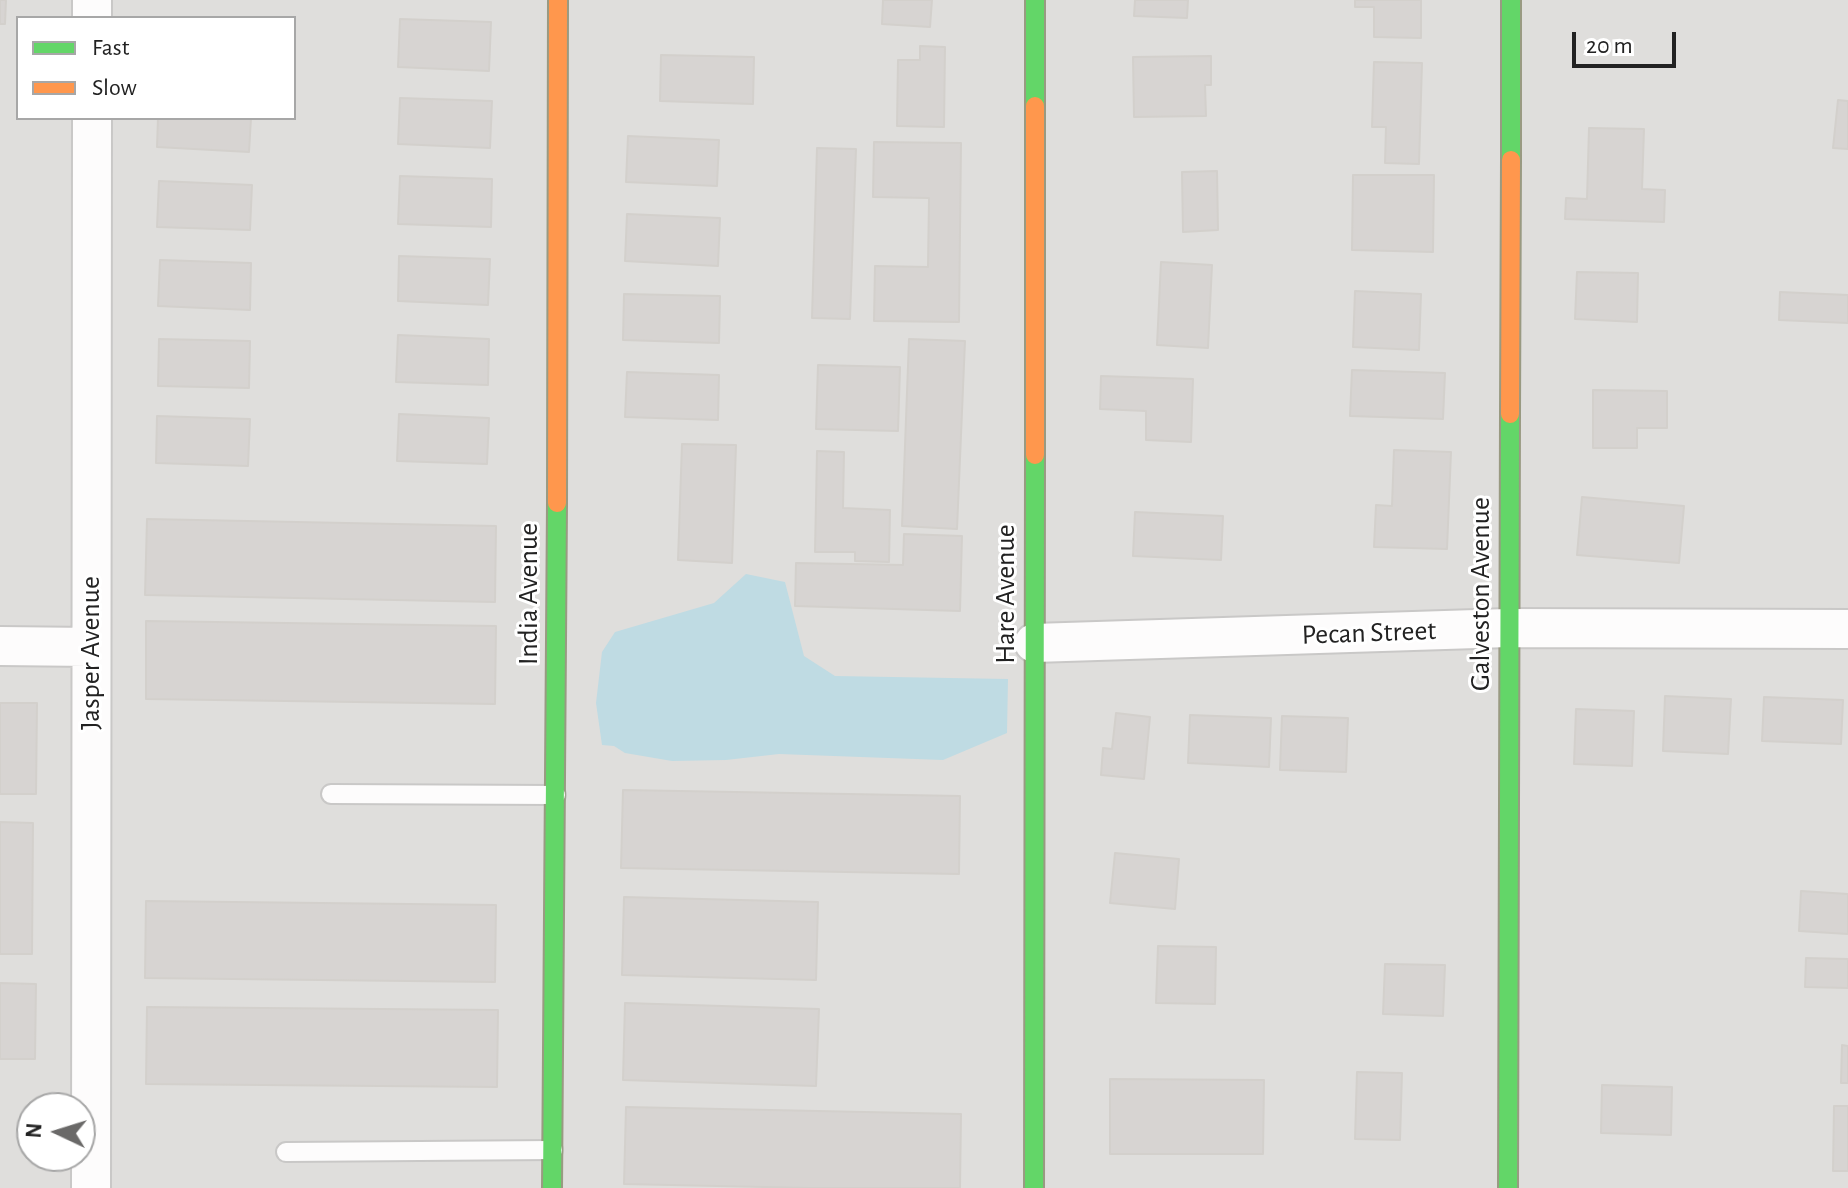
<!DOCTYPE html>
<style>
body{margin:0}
#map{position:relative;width:1848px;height:1188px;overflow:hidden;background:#f0eeeb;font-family:"Alegreya Sans",sans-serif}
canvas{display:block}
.legend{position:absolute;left:16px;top:16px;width:280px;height:104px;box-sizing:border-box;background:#fff;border:2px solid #a7a7a7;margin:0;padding:10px 14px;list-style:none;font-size:24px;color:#222}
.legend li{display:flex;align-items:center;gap:16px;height:40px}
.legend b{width:40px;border:2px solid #a7a7a7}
.north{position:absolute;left:16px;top:1092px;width:80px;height:80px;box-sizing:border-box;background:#fff;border:2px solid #a7a7a7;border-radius:50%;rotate:274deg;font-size:22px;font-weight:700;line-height:32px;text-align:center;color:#222}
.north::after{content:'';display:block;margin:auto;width:28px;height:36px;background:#6a6968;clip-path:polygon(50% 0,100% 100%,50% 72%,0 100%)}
.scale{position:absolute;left:1572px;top:32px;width:104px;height:36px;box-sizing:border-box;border:4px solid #222;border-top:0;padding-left:10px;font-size:24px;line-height:28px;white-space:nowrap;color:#222;-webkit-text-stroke:6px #fff;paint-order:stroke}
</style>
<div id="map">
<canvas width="1848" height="1188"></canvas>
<ul class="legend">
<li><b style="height:10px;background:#63d668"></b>Fast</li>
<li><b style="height:10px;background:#ff974d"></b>Slow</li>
</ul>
<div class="north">N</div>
<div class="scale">20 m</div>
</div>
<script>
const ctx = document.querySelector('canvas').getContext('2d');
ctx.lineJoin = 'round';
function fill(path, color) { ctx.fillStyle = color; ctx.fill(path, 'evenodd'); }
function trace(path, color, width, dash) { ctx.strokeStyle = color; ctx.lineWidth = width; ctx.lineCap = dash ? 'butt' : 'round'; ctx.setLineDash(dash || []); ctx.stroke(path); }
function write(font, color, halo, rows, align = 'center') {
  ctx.font = font + ' "Alegreya Sans",sans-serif'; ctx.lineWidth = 6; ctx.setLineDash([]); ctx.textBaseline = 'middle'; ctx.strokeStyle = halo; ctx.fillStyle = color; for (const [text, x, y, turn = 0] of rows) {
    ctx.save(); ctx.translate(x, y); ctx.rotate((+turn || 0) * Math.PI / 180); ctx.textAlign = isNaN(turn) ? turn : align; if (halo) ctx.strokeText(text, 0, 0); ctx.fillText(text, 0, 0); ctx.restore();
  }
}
fill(new Path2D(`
 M0,0H1848V1188H0ZM18,18H294V118H18ZM32,1108H80V1156H32Z`), '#dfdedc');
fill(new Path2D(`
 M746,574L785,582L804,656L835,676L1008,679L1007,733L943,760L779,754L726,760L672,761L625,753L614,746L602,745L596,703L602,652L615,632L714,603Z`), '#bfdbe3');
const building = new Path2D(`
 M0,0H6L5,24H0Z
 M883,0H932L930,27L882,24Z
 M1135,0H1188L1187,18L1134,16Z
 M1355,0H1421V38L1374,37V7H1355Z
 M400,19L491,22L489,71L398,67Z
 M920,46L945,47L944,127L897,126L898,60H920Z
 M661,55L754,57L753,104L660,101Z
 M1211,56V85H1205L1206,116L1134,117L1133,57Z
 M1374,62L1422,63L1419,164L1385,163L1386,127H1372Z
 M400,98L492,101L490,148L398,144Z
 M1838,100L1848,101V149L1833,148Z
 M158,118H251L249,152L157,147Z
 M1589,128L1644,129L1642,189L1665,190L1664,222L1565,219L1566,198L1587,199Z
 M628,136L719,140L717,186L626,182Z
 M874,142L961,143L959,322L874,321L875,266L928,267L929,198L873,197Z
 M817,148L856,149L850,319L812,318Z
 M1217,171L1218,230L1183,232L1182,172Z
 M1353,175H1434L1433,252L1352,250Z
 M400,176L492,179L491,227L398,224Z
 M159,181L252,185L250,230L157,227Z
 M627,214L720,218L718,266L625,261Z
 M399,256L490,259L488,305L398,301Z
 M160,260L251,263L250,310L158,306Z
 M1161,262L1212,265L1208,348L1157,345Z
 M1577,272L1638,273L1637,322L1575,319Z
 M1355,291L1421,294L1419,350L1353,347Z
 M1780,292L1848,295V323L1779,320Z
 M624,294L720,296L719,343L623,340Z
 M398,335L489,339L488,385L396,382Z
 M159,339L250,341L249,388L158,386Z
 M909,339L965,341L957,529L902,526Z
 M818,365L900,367L898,431L816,429Z
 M1352,370L1445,373L1443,419L1350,416Z
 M627,372L719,375L718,420L625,417Z
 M1101,376L1193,379L1191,442L1146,440V411L1100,409Z
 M1593,390L1667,391V428H1637V448H1593Z
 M399,414L489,418L487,464L397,461Z
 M157,416L250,419L248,466L156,463Z
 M682,444L736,445L732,563L678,560Z
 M1394,450L1451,452L1447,549L1374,547L1376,505L1392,506Z
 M817,451L844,452L843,508L890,510L889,562L855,561V552H815Z
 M1582,497L1684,506L1679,563L1577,555Z
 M1135,512L1223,516L1221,560L1133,556Z
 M147,519L496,526L495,602L145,595Z
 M904,534L962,536L960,611L795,606L796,563L903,565Z
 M146,621L496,626L495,704L146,699Z
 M1665,696L1731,699L1728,754L1663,751Z
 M1764,697L1843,700L1841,744L1762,741Z
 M0,703H37L36,794H0Z
 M1576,709L1634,711L1632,766L1574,764Z
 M1116,713L1150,717L1144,779L1101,775L1103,748L1112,749Z
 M1190,715L1271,718L1269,767L1188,763Z
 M1282,716L1348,718L1346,772L1280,770Z
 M623,790L960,796L959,874L621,868Z
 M0,822L33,823L32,954H0Z
 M1115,853L1179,859L1175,909L1110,903Z
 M1801,891L1848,894V934L1799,931Z
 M624,897L818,902L816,980L622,975Z
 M146,901L496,905L495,982L145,978Z
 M1158,946L1216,947L1215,1004L1156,1003Z
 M1806,958L1848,959V988L1805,987Z
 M1385,964L1445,965L1443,1016L1383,1014Z
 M0,983L36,984L35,1059H0Z
 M625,1003L819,1009L816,1086L623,1080Z
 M147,1007L498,1010L497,1087L146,1084Z
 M1842,1045L1848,1046V1083H1841Z
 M1357,1072L1402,1073L1400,1140L1355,1139Z
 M1110,1079L1264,1080L1263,1154H1110Z
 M1602,1085L1672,1087L1671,1135L1601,1133Z
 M1834,1106H1848V1171H1833Z
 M626,1107L961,1114L960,1188H811L624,1184Z`);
fill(building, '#d7d4d2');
trace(building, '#d3d0cc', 2);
const lane = new Path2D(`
 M331,794L556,795
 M286,1152L553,1150`);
const street = new Path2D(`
 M92,18V0
 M1034,643L1508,628L1848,629
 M0,646L91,647
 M91,1188L92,118`);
const fast = new Path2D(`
 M1035,106V0
 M1511,160V0
 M552,1188L557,503
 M1034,1188L1035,455
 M1508,1188L1510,414`);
const slow = new Path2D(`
 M1510,414L1511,160
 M1035,455V106
 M557,503L558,0`);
trace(lane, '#c9c8c7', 22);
trace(street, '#c9c8c7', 42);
trace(fast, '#999a82', 22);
trace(slow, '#999a82', 22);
trace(lane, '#fdfcfc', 18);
trace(street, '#fdfcfc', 38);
trace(fast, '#63d668', 18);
trace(slow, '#ff974d', 18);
write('28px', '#222', '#fff', [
 ["India Avenue",529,594,-90],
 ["Hare Avenue",1006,594,-90],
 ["Galveston Avenue",1481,594,-90],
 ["Pecan Street",1369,633,-2],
 ["Jasper Avenue",91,653,-90]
]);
</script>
